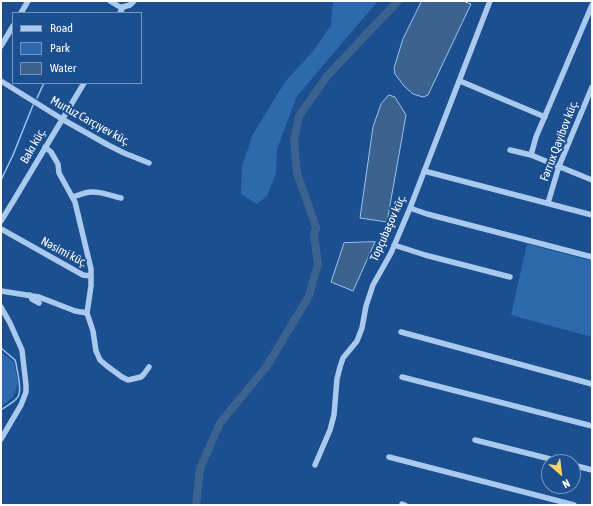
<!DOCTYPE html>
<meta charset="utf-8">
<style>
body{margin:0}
#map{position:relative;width:593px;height:506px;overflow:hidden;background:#1b4f8f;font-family:"Asap Condensed",sans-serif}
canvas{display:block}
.frame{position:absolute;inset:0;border:2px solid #fff;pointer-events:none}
.legend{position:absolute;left:12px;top:12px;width:130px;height:72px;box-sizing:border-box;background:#1b4f8f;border:1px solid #7695bc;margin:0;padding:5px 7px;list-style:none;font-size:12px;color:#fff}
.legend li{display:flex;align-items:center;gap:8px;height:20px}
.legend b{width:20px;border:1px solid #7695bc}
.north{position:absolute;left:541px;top:454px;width:40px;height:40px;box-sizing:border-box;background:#1b4f8f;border:1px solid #7695bc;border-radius:50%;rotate:152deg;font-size:11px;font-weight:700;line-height:16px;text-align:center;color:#fff}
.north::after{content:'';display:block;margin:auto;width:14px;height:18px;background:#ffd166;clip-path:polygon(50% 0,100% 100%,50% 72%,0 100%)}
</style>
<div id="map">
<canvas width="593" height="506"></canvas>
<div class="frame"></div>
<ul class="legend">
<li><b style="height:5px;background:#a9c9ee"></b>Road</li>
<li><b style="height:11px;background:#2e69ad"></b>Park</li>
<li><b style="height:11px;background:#3c6290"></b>Water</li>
</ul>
<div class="north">N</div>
</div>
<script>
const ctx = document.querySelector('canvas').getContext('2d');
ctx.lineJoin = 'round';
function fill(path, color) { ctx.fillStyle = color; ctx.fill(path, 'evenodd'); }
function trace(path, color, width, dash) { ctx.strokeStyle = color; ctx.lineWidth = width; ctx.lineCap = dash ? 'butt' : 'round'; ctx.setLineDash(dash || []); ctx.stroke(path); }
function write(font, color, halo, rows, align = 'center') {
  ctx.font = font + ' "Asap Condensed",sans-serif'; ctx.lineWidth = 4; ctx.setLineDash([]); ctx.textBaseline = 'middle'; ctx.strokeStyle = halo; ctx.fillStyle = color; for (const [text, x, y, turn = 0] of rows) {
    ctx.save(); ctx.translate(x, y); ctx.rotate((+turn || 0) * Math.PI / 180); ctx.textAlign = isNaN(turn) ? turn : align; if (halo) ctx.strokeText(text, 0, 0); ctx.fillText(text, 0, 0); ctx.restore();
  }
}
fill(new Path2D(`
 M333,1H378L297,96L277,149L276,173L267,196L257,204L241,194L242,166L253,134L285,82L313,51L331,25Z
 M527,244L592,261V337L511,315Z
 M1,352L14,362L18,384L13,397L1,407Z`), '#2e69ad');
const water = new Path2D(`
 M422,1H465V2L471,4L428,95L423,97L413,94L404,86L395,74L394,68L403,39Z
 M389,95L395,97L406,115L387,222L360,218L373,127L381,104Z
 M375,242L353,291L331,282L344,243Z`);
fill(water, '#3c6290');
trace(water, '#9cc4f0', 1);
trace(new Path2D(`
 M37,98L44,83
 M1,180L13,155L33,105
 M1,348L15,360L16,363C17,372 23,392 17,398C13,403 6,406 1,410`), '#9cc4f0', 1.5);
trace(new Path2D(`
 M196,505L200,469L220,423L267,366L309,296L318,264L314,235L316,227L297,173L294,140L299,116L327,76L398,1`), '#3c6290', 8);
trace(new Path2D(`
 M110,1L120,7H123
 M123,7L130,5L134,1
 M21,13L28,1
 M120,13L123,7
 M1,46L13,26
 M1,81L62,119L108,145L124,153L149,163
 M460,81L545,117
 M45,147L51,152L54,157L58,164L59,173L75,202L91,269V276
 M510,150L531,155L592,180
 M531,155L536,137L592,5
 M424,171L592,215
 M72,197C77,196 81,194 85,193C97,190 109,195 121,198
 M548,203L559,166L592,87
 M410,208L427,214L592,257
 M1,221L14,200L84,83
 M1,229L83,275L91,276V286L87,313L75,311L39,297L1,291
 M394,245L425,255L510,277
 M30,295L32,299L39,303
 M1,307L10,323L22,350L26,385V392L21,405L1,439
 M87,313L93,331L96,351L100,360L107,366L122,377L128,380L141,377L144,374L149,367
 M401,332L592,384
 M402,377L592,426
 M475,440L562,462
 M389,457L574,505
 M315,465L330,430L334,415L337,379L340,367L343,358L357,341L362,328L366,306L373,285L391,253L410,208L490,1
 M573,465L592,470
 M402,504L405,505`), '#a9c9ee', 5.5);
write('12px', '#fff', '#1b4f8f', [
 ["Murtuz Carçıyev küç.",90,121,29],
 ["Fərrux Qayibov küç.",559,141,-69],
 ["Bakı küç.",33,146,-60],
 ["Topçubaşov küç.",388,228,-66],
 ["Nəsimi küç.",64,252,28]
]);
</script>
